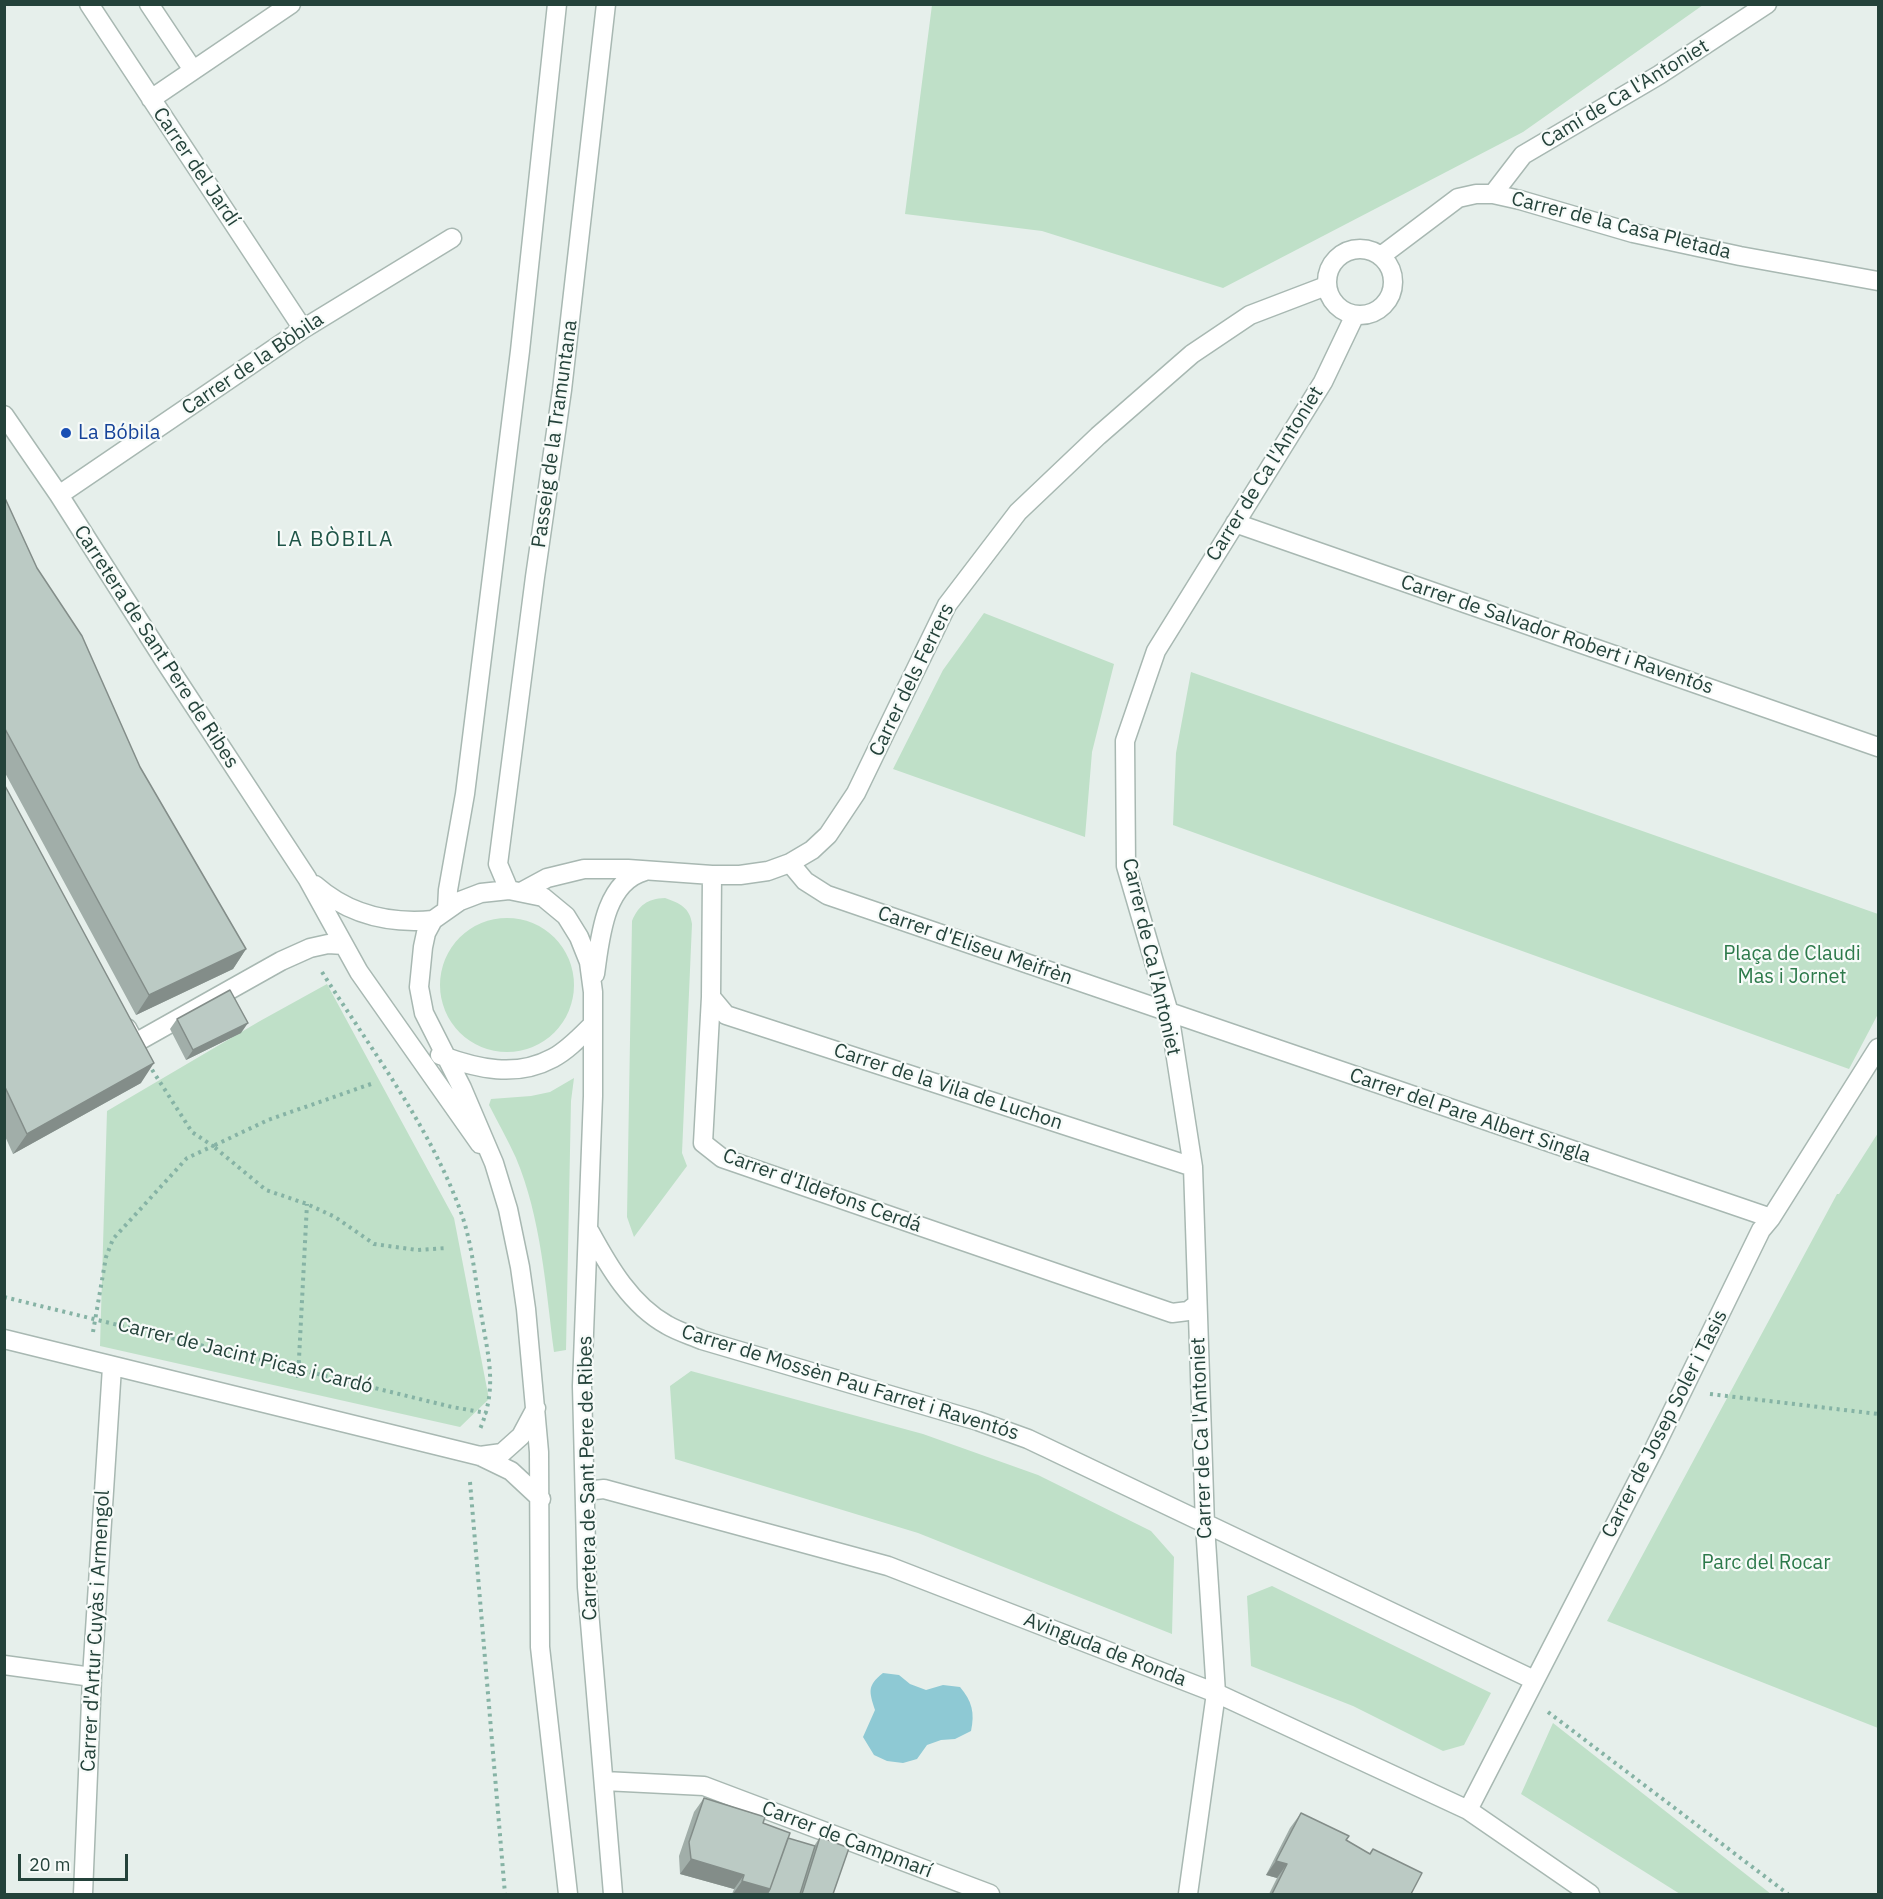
<!DOCTYPE html>
<meta charset="utf-8">
<style>
body{margin:0}
#map{position:relative;width:1883px;height:1899px;overflow:hidden;background:#e6efeb;font-family:"IBM Plex Sans",sans-serif}
canvas{display:block}
.frame{position:absolute;inset:0;border:6px solid #24423a;pointer-events:none}
.scale{position:absolute;left:18px;top:1854px;width:110px;height:27px;box-sizing:border-box;border:3px solid #24423a;border-top:0;padding-left:8px;font-size:18px;line-height:21px;white-space:nowrap;color:#24423a;-webkit-text-stroke:4px #f7fbf9;paint-order:stroke}
</style>
<div id="map">
<canvas width="1883" height="1899"></canvas>
<div class="frame"></div>
<div class="scale">20 m</div>
</div>
<script>
const ctx = document.querySelector('canvas').getContext('2d');
ctx.lineJoin = 'round';
function fill(path, color) { ctx.fillStyle = color; ctx.fill(path, 'evenodd'); }
function trace(path, color, width, dash) { ctx.strokeStyle = color; ctx.lineWidth = width; ctx.lineCap = dash ? 'butt' : 'round'; ctx.setLineDash(dash || []); ctx.stroke(path); }
function write(font, color, halo, rows, align = 'center') {
  ctx.font = font + ' "IBM Plex Sans",sans-serif'; ctx.lineWidth = 4.5; ctx.setLineDash([]); ctx.textBaseline = 'middle'; ctx.strokeStyle = halo; ctx.fillStyle = color; for (const [text, x, y, turn = 0] of rows) {
    ctx.save(); ctx.translate(x, y); ctx.rotate((+turn || 0) * Math.PI / 180); ctx.textAlign = isNaN(turn) ? turn : align; if (halo) ctx.strokeText(text, 0, 0); ctx.fillText(text, 0, 0); ctx.restore();
  }
}
fill(new Path2D(`
 M932,5V4L1703,5L1523,132L1223,288L1042,231L905,214Z
 M984,613L1114,664L1092,752L1085,837L893,769L943,670Z
 M1191,672L1878,914V1014L1849,1069L1173,825L1176,753Z
 M665,898C680,903 690,908 692,924L682,1153L687,1166L634,1237L627,1217L632,921C639,905 647,899 665,898Z
 M440 985a67 67 0 1 1 134 0a67 67 0 1 1-134 0Z
 M327,984L454,1218L489,1399L460,1427L100,1346L107,1111L260,1021Z
 M574,1078L571,1101L566,1350L554,1352C546,1289 541,1217 516,1158C508,1140 498,1123 489,1105L491,1099L531,1096L550,1092Z
 M1878,1133V1728L1607,1621L1837,1194H1839Z
 M691,1371L923,1434L1038,1475L1151,1531L1174,1557L1172,1634L918,1533L675,1459L670,1386Z
 M1272,1586L1491,1693L1464,1745L1443,1751L1353,1706L1251,1666L1247,1596Z
 M1553,1723L1771,1894H1680L1521,1794Z`), '#bfe0c8');
fill(new Path2D(`
 M883,1673L899,1675L910,1684L926,1690L943,1685L960,1687C972,1701 975,1713 971,1731L955,1739L941,1740L927,1745L917,1759L903,1763L887,1761L874,1755L863,1737L875,1710C869,1691 867,1686 883,1673Z`), '#8ec9d4');
const minor = new Path2D(`
 M89,4L303,329
 M149,4L193,70
 M151,99L291,4
 M1493,194L1523,155L1659,75L1767,4
 M1327 282a33 33 0 1 1 66 0a33 33 0 1 1-66 0Z
 M1381,256L1458,198L1476,194H1493L1520,200L1633,233L1740,256L1878,281
 M4,415L59,495L164,660L307,878L359,972L480,1144
 M59,495L303,329L452,238
 M1235,523L1878,747
 M790,863L805,881L827,895L1771,1218
 M712,875L711,997L703,1143L722,1158L1172,1313L1188,1311L1197,1304
 M315,885C349,915 390,924 433,920
 M509,890L498,864L535,577L562,390L606,4
 M523,891L547,878L584,869H628L712,875H740L768,871L790,863L812,850L828,835L856,793L947,605L1018,512L1098,436L1192,354L1250,315L1326,286
 M447,909L448,890L465,794L520,351L557,4
 M595,974C600,939 604,882 645,871
 M711,997L726,1015L1193,1167
 M127,1028L135,1043L281,961L310,948L328,944L344,945
 M440,1055C478,1069 516,1078 553,1058C568,1050 581,1036 593,1024
 M590,1232C609,1267 631,1305 667,1325C677,1331 690,1335 702,1340L978,1421L1028,1439L1534,1680
 M4,1339L480,1456L511,1471L541,1499
 M480,1456L502,1453L521,1436L536,1408
 M585,1491L604,1489L888,1566L1216,1693L1468,1810L1590,1894
 M4,1665L92,1677
 M604,1781L704,1786L990,1894
 M1468,1810L1654,1449L1761,1230L1771,1218L1878,1048
 M83,1894L92,1677L112,1367
 M568,1894L540,1647L539,1452L526,1309L520,1267L508,1209L494,1163L462,1088L424,1013L419,987L423,947L426,933L433,920L460,901L481,893L509,890L543,897L566,916L579,937L589,962L593,992V1096L582,1386L587,1587L613,1894
 M1188,1894L1216,1693L1205,1525L1193,1167L1169,1013L1126,866L1125,741L1156,651L1323,382L1355,315`);
trace(minor, '#a8b8b2', 21);
trace(new Path2D(`
 M322,972C370,1048 427,1122 459,1207C472,1240 475,1278 481,1313C488,1356 498,1387 480,1429
 M371,1084L268,1120L213,1146L266,1190L307,1204L335,1217L374,1244L417,1250L446,1248
 M4,1297L452,1407L487,1413
 M93,1332L106,1257L113,1239L187,1158L213,1146L192,1132L149,1065
 M298,1378L307,1204
 M1710,1394L1878,1414
 M470,1482L505,1894
 M1548,1712L1788,1894`), '#86b3a5', 4, [3, 4.5]);
trace(minor, '#fff', 18);
fill(new Path2D(`
 M4,496L37,568L140,767L246,949L233,969L136,1015L4,771Z
 M4,784L141,1083L13,1154L4,1134Z
 M177,1019L241,1033L186,1060L170,1029Z
 M704,1798L788,1838L814,1846L820,1837L833,1894H732L734,1889L680,1874L679,1856L694,1812Z
 M1301,1813L1369,1854L1373,1849L1411,1894H1269L1277,1878L1266,1875L1290,1828Z`), '#a1aea9');
fill(new Path2D(`
 M246,949L233,969L136,1015L149,995Z
 M248,1023L241,1033L186,1060L193,1050Z
 M154,1063L141,1083L13,1154L27,1134Z
 M691,1859L744,1875L734,1889L680,1874Z
 M1276,1861L1287,1864L1277,1878L1266,1875Z
 M742,1881L770,1889L768,1894H733Z`), '#838d89');
const building = new Path2D(`
 M4,496L37,568L82,636L140,767L246,949L149,995L4,727Z
 M4,784L154,1063L27,1134L4,1085Z
 M230,990L248,1023L193,1050L177,1019Z
 M704,1798L765,1817L763,1823L790,1833L770,1889L742,1881L744,1875L691,1859L689,1842Z
 M1301,1813L1349,1836L1346,1840L1370,1854L1373,1849L1422,1873L1411,1894H1272L1287,1864L1276,1861Z
 M820,1837L849,1848L833,1894H802Z
 M788,1838L815,1846L800,1894H767L770,1889Z`);
fill(building, '#bbcac4');
trace(building, '#838d89', 1.5);
for (const [x, y, r, color] of [
 [66,433,6,"#1a4fb4"]
]) { const dot = new Path2D(); dot.arc(x, y, r, 0, 2 * Math.PI); ctx.fillStyle = color; ctx.fill(dot); trace(dot, '#f7fbf9', 2); }
write('20px', '#24423a', '#f7fbf9', [
 ["Camí de Ca l'Antoniet",1625,94,-31],
 ["Carrer del Jardí",196,167,56],
 ["Carrer de la Casa Pletada",1621,226,14],
 ["Carrer de la Bòbila",253,364,-34],
 ["Passeig de la Tramuntana",555,434,-82],
 ["Carrer de Ca l'Antoniet",1265,474,-58],
 ["Carrer de Salvador Robert i Raventós",1557,635,19],
 ["Carretera de Sant Pere de Ribes",156,647,57],
 ["Carrer dels Ferrers",912,680,-64],
 ["Carrer d'Eliseu Meifrèn",975,946,19],
 ["Carrer de Ca l'Antoniet",1151,957,77],
 ["Carrer de la Vila de Luchon",948,1087,18],
 ["Carrer del Pare Albert Singla",1470,1116,19],
 ["Carrer d'Ildefons Cerdá",822,1191,20],
 ["Carrer de Jacint Picas i Cardó",245,1356,14],
 ["Carrer de Mossèn Pau Farret i Raventós",850,1383,17],
 ["Carrer de Josep Soler i Tasis",1665,1424,-63],
 ["Carrer de Ca l'Antoniet",1202,1438,-92],
 ["Carretera de Sant Pere de Ribes",588,1478,-91],
 ["Carrer d'Artur Cuyàs i Armengol",96,1631,-87],
 ["Avinguda de Ronda",1105,1650,21],
 ["Carrer de Campmarí",847,1840,21]
]);
write('20px', '#164399', '#f7fbf9', [
 ["La Bóbila",78,433]
], 'left');
write('20px', '#2d7a4b', '#f7fbf9', [
 ["Plaça de Claudi",1792,954],
 ["Mas i Jornet",1792,977],
 ["Parc del Rocar",1766,1563]
]);
ctx.letterSpacing = '1.5px';
write('21px', '#1f5548', '#f7fbf9', [
 ["LA BÒBILA",335,540]
]);
ctx.letterSpacing = '0px';
</script>
